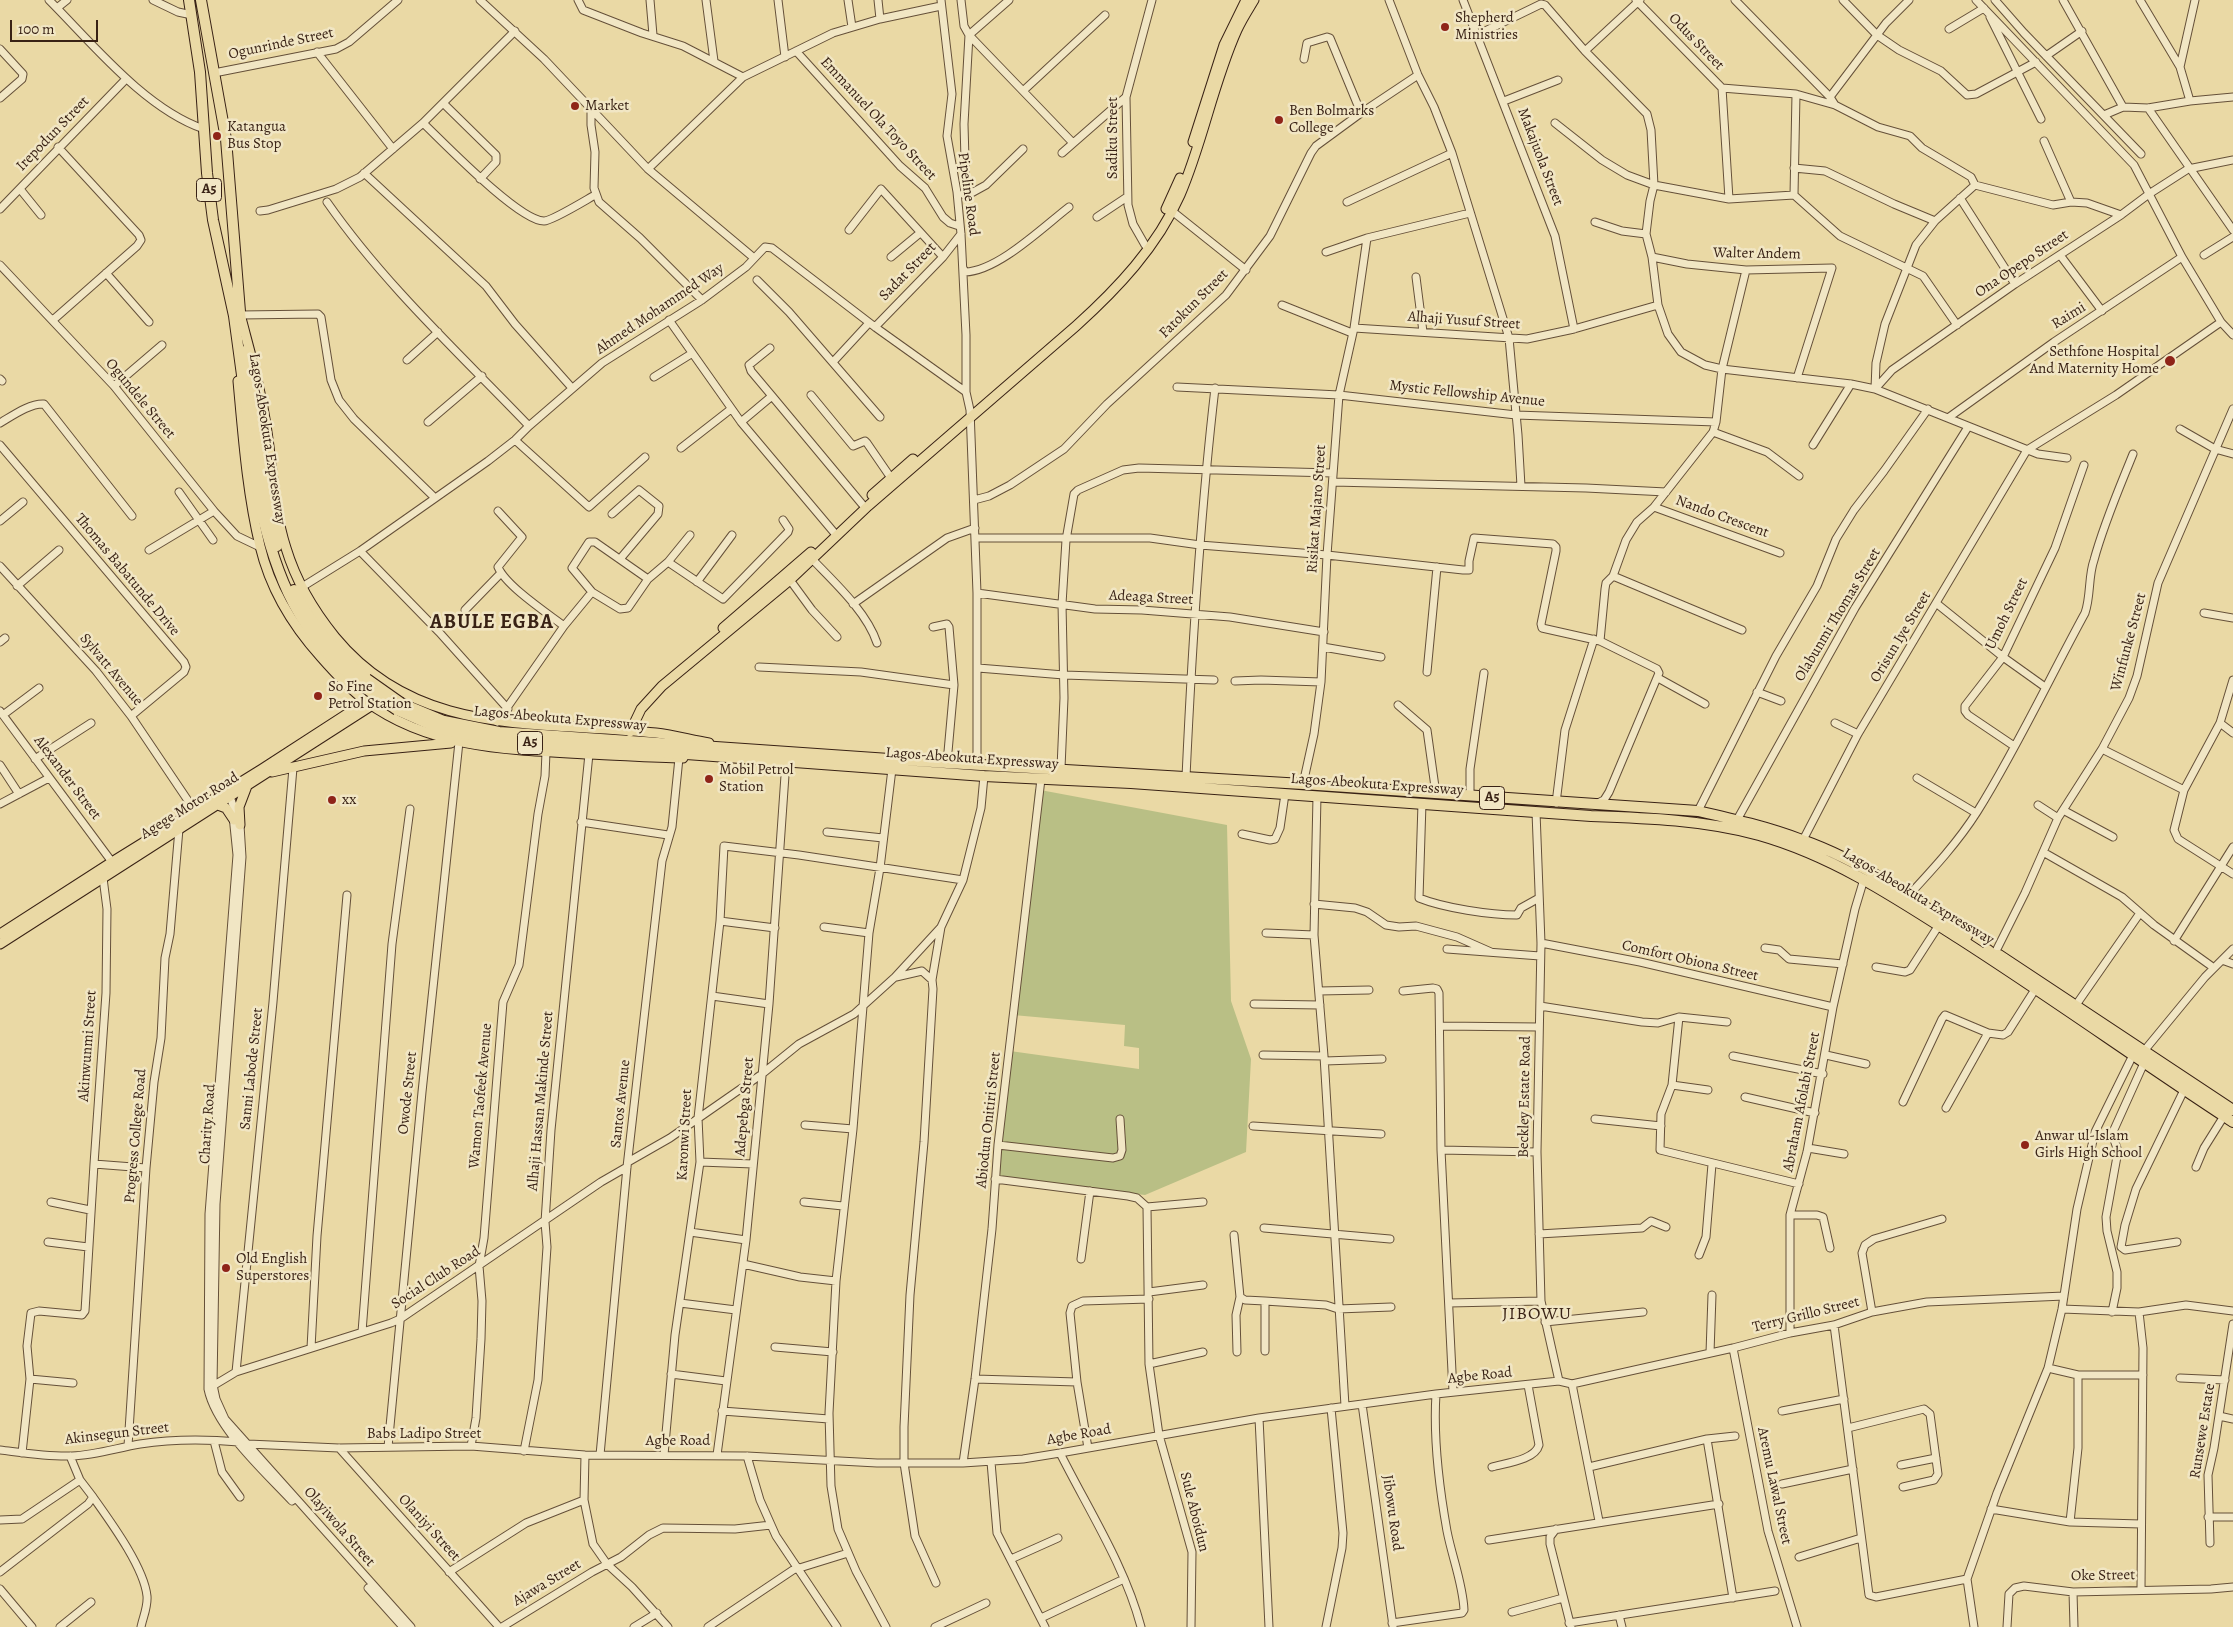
<!DOCTYPE html>
<style>
body{margin:0}
#map{position:relative;width:2233px;height:1627px;overflow:hidden;background:#ead9a5;font-family:Alegreya,serif}
canvas{display:block}
.scale{position:absolute;left:10px;top:20px;width:88px;height:22px;box-sizing:border-box;border:2px solid #392215;border-top:0;padding-left:6px;font-size:15px;line-height:18px;white-space:nowrap;color:#392215;-webkit-text-stroke:4px #f1e6c4;paint-order:stroke}
</style>
<div id="map">
<canvas width="2233" height="1627"></canvas>
<div class="scale">100 m</div>
</div>
<script>
const ctx = document.querySelector('canvas').getContext('2d');
ctx.lineJoin = 'round';
function fill(path, color) { ctx.fillStyle = color; ctx.fill(path, 'evenodd'); }
function trace(path, color, width, dash) { ctx.strokeStyle = color; ctx.lineWidth = width; ctx.lineCap = dash ? 'butt' : 'round'; ctx.setLineDash(dash || []); ctx.stroke(path); }
function write(font, color, halo, rows, align = 'center') {
  ctx.font = font + ' Alegreya,serif'; ctx.lineWidth = 5; ctx.setLineDash([]); ctx.textBaseline = 'middle'; ctx.strokeStyle = halo; ctx.fillStyle = color; for (const [text, x, y, turn = 0] of rows) {
    ctx.save(); ctx.translate(x, y); ctx.rotate((+turn || 0) * Math.PI / 180); ctx.textAlign = isNaN(turn) ? turn : align; if (halo) ctx.strokeText(text, 0, 0); ctx.fillText(text, 0, 0); ctx.restore();
  }
}
fill(new Path2D(`
 M1035,789L1227,825L1231,1001L1251,1059L1246,1152L1145,1195L998,1179L1010,1051L1139,1069V1048L1124,1046L1125,1025L1013,1015Z`), '#b9bf85');
const minor = new Path2D(`
 M49,0C92,43 145,109 204,129
 M153,0L178,12L192,15
 M480,0L544,59L648,169L754,258
 M578,0L583,10L642,33L683,46L743,77
 M650,0L653,35
 M706,0L714,61
 M778,0L785,57
 M848,0L852,27
 M878,0L880,19
 M941,0L952,94L947,136L957,192L961,234L966,335V392
 M961,0L964,26L969,35L1073,143
 M1389,0L1418,75L1434,107L1452,153L1509,338L1518,435L1521,486
 M1463,0L1555,236L1574,329
 M1636,0L1722,88L1729,199
 M1735,0L1830,97L1835,105
 M1843,0L1877,35L1899,50L1941,71L1967,95L1976,94L2036,62
 M1976,0L2134,165L2182,257L2221,322L2233,335
 M1995,0L2024,33L2141,154
 M2063,0L2123,107L2148,108L2190,101L2233,97
 M2140,0L2180,67L2190,101
 M57,8L67,0
 M1990,17L2041,119
 M1949,29L1984,8
 M969,35L1009,0
 M1477,35L1541,4L1545,5L1585,51L1647,114L1651,130L1654,185L1650,201L1646,234L1652,257L1658,305L1668,334L1681,352L1705,365L1722,369L1851,384L1875,389L2038,454L2067,458
 M0,49L23,74L22,79L0,98
 M796,51L900,166L925,188L943,217L950,223L959,226
 M1585,51L1640,0
 M317,52L393,149
 M2046,56L2082,31
 M1304,59L1307,43L1327,37L1330,38L1361,113
 M2180,67L2195,0
 M214,73L336,49L349,42L398,0
 M1722,88L1796,94L1835,105L1878,127L1910,136L1922,148L1971,177L1975,185L2053,205L2071,202L2087,203L2121,215
 M1023,91L1105,15
 M1796,94L1794,195L1840,236L1923,276L1957,325
 M1830,97L1886,23L1909,0
 M1504,101L1558,80
 M443,103L496,155V162L480,179
 M591,107V125L595,152L594,188L599,202L640,238L702,300
 M2148,108L2233,230
 M2104,115L2123,107
 M423,123C444,143 519,221 544,221C552,221 586,200 595,195
 M1555,123L1602,160L1627,175L1654,185L1729,199L1794,195
 M2044,141L2071,202
 M1062,153L1126,97
 M1794,168L1825,171L1894,204L1935,221
 M648,169L743,77L833,33L880,19L941,6
 M364,173L486,286L515,324L572,388
 M20,189L41,215
 M963,194L966,196L986,185L1023,149
 M966,196L964,124L969,35
 M1960,198L2015,284
 M327,202C385,285 460,354 529,426
 M1347,202L1452,153
 M0,209L126,79
 M260,211L268,210L336,189L360,177L423,123L515,31
 M1172,211L1246,270
 M1097,217L1127,197
 M1595,222L1622,231L1646,234
 M849,230L881,189L943,257
 M1145,245L1133,224L1128,205L1126,97L1152,0
 M1326,252L1367,238L1470,213
 M2060,255L2102,311
 M2204,255L2233,237
 M891,257L920,233
 M1652,257L1687,264L1746,270L1832,268L1797,378
 M0,265L114,386L214,511L237,536L260,547
 M963,268L965,272C998,271 1043,227 1069,207
 M106,273L149,322
 M1416,277L1423,332
 M757,280L789,312L880,417
 M1282,305L1352,333
 M240,315L318,314L321,317L331,380L339,400L354,419L435,498
 M53,320L137,246L141,240L139,235L58,147
 M669,320L741,422L837,536
 M875,327L943,257L961,234
 M1354,328L1527,339L1574,329L1658,305
 M770,348L749,365L751,371L772,396
 M407,360L438,332
 M833,362L869,323
 M654,377L691,354
 M0,379L2,381
 M114,386L162,345
 M1177,387L1339,395L1516,415L1716,422
 M1875,389L1892,370L2015,284L2121,215L2149,194L2188,169L2233,160
 M1875,389L1876,363L1885,324L1916,245L1935,221L1975,185
 M811,395L853,446L865,441L867,443L891,478
 M1948,418L2054,342L2182,257
 M428,422L482,376
 M741,422L772,396L862,504
 M0,423C12,416 30,403 44,404L132,516
 M2180,429L2215,449L2233,454
 M1713,432L1767,452L1799,476
 M515,440L589,507L645,457
 M0,445L184,662L186,667L184,672L131,716
 M1813,445L1851,384
 M681,448L731,409
 M1333,482L1586,488L1666,492
 M179,492L213,540
 M974,500L989,496L1010,485L1064,449L1107,404L1212,308L1226,295L1270,236L1311,153L1316,146L1361,113L1418,75
 M1654,507L1780,553
 M612,514L639,490L659,506L658,514L620,559
 M0,521L23,502
 M975,538H1150L1200,545L1327,555L1463,570H1469V561L1474,538L1553,544L1556,547V551L1541,624L1542,628L1600,641L1657,669L1659,673L1609,792L1604,800L1598,803
 M149,550L214,511
 M360,551L439,632L508,709
 M812,559C834,582 867,612 877,643
 M668,562L723,599L788,532L789,529L783,520
 M0,566L96,671L131,716L197,814
 M1613,576L1742,630
 M790,580L812,610L837,637
 M697,582L732,535
 M17,586L59,550
 M302,587L360,551L488,461L515,440L529,426L602,363L702,300L746,267L765,247L772,248L875,327L966,392L970,410L977,593V765
 M592,592L572,568L589,542H595L648,579
 M977,593L1095,609L1142,610L1230,617L1324,632
 M1936,603L2003,657L2045,687
 M853,604L947,538L975,528
 M465,610L501,573
 M2204,613L2233,618
 M564,626L592,592L620,609L628,608L648,579L668,562L690,535
 M933,627L947,624L949,627L954,685L947,763
 M1600,641L1605,589L1606,583L1613,576L1626,540L1637,522L1654,507L1713,432L1716,422L1722,369L1746,270
 M0,642L5,638
 M1323,647L1381,657
 M759,667L861,672L954,685
 M978,668L1064,675L1214,680
 M1427,672L1437,567
 M1658,678L1705,704
 M2233,680L2220,723L2184,790L2174,830L2178,839L2233,874
 M1235,681L1261,680L1321,682
 M1757,692L1781,701
 M1398,705L1427,730L1436,794
 M0,711L112,862
 M3,715L39,688
 M497,722L564,626C547,613 506,586 498,567L522,537L498,511
 M1835,723L1858,734
 M2220,723L2233,733
 M2014,746L1968,715L1965,711V706L2003,657L2055,548L2084,465
 M2102,749L2184,790
 M35,759L91,723
 M0,765L19,794
 M1061,768L1064,698L1062,604L1066,540L1074,494L1078,490L1123,470L1139,468L1333,473
 M1186,777C1192,647 1200,517 1215,388
 M1917,778L1976,813
 M1303,784L1314,734L1321,682L1327,555L1339,395L1354,328L1367,238
 M229,794L240,825L242,857L216,1204L213,1385L216,1399L225,1419L411,1627
 M1317,796L1314,935L1324,1056L1345,1406
 M1470,796V769L1484,673
 M1422,803L1419,898C1444,908 1490,915 1517,915L1521,908L1539,898
 M1556,803L1565,730L1594,639
 M0,804L49,778
 M2038,805L2058,818
 M2063,810L2113,837
 M1698,811L1776,656L1817,586L1836,539L1854,510L1884,471L1928,409
 M1536,812L1541,943L1537,1152L1541,1301L1559,1381
 M233,816L237,855L209,1214L208,1389C216,1428 265,1472 292,1501
 M1737,820L1855,608L1968,427
 M581,822L668,835
 M827,832L883,838
 M1242,834L1270,840L1275,839L1280,828L1285,794
 M1803,840L1858,734L2027,450L2116,395L2221,322
 M2043,852L2122,897L2154,925L2214,968
 M103,878L107,909L106,993L94,1164L146,1168
 M1909,895C1933,869 1958,842 1977,812C2017,748 2049,679 2085,613C2091,596 2088,577 2094,560C2104,523 2119,489 2133,454
 M1314,904L1355,908L1367,912L1386,925L1399,927L1416,926L1457,937L1491,952
 M720,921L775,928
 M824,927L869,933
 M1266,933L1314,935
 M2174,941L2233,847
 M1541,943L1640,962L1833,1007
 M1765,948L1779,950L1789,959L1843,964
 M1447,949L1540,956
 M1994,955L2025,893L2058,818L2102,749L2129,698L2137,676L2158,583L2233,409
 M2222,960L2233,964
 M1876,967L1905,972L1910,970L1939,925
 M896,977L922,971L932,980
 M1319,991L1369,990
 M1403,991L1433,988L1437,989L1439,993L1441,1150L1453,1392
 M712,996L769,1004
 M1254,1004L1320,1005
 M2076,1005L2140,913
 M1540,1006L1642,1022L1658,1023L1679,1017L1727,1022
 M1679,1017L1672,1085L1661,1114L1660,1150L1799,1184
 M1440,1026L1539,1027
 M2144,1051L2205,977L2233,949
 M1263,1055L1324,1056
 M1826,1055L1866,1064
 M1733,1056L1823,1074
 M1325,1061L1382,1059
 M1672,1085L1708,1090
 M1745,1097L1815,1113
 M1903,1102L1942,1019L1945,1015L1988,1033L2003,1035L2008,1032L2036,988
 M1946,1108L1988,1033
 M1595,1119L1661,1126
 M805,1125L853,1129
 M1253,1126L1381,1134
 M998,1145L1113,1158L1120,1156L1122,1150L1120,1119
 M1808,1148L1844,1154
 M1441,1150L1537,1152
 M628,1162L670,1138L762,1074L799,1044L854,1014L895,977L941,927
 M700,1162L753,1164
 M2196,1167L2204,1148L2224,1116
 M995,1179L1128,1196L1137,1198L1147,1207L1149,1364L1159,1435L1192,1552L1191,1627
 M51,1202L90,1210
 M804,1202L843,1206
 M1147,1207L1203,1202
 M1790,1215H1817L1823,1217L1830,1248
 M1264,1228L1390,1239
 M690,1232L746,1240
 M1539,1234L1642,1228L1651,1221L1666,1227
 M1234,1235L1240,1297L1245,1300L1265,1301
 M48,1242L88,1247
 M2177,1242L2125,1250L2121,1247L2125,1225L2136,1189L2184,1090
 M1699,1255L1706,1237L1712,1164
 M1081,1259L1090,1191
 M743,1264L800,1277L836,1281
 M1149,1292L1203,1285
 M680,1303L736,1310
 M1449,1303L1541,1301
 M2062,1309L2139,1312L2143,1348L2141,1589
 M1872,1312L1862,1253L1865,1245L1874,1239L1942,1219
 M2112,1312L2117,1288V1272L2107,1231L2106,1217L2118,1151L2112,1134L2144,1063
 M2139,1312L2186,1305L2233,1311
 M1545,1322L1643,1312
 M1834,1325L1869,1595L1876,1597L1967,1579
 M362,1332L392,944L410,809
 M1790,1333V1215L1807,1152L1833,1007L1855,909L1864,879
 M775,1347L833,1352
 M311,1348L317,1236L347,895
 M1733,1348L1768,1531L1797,1627
 M1265,1351V1301L1326,1305L1338,1309L1391,1307
 M1237,1352L1236,1315L1240,1297
 M1710,1353L1712,1295
 M1149,1364L1203,1352
 M2048,1368L2078,1375H2143
 M236,1372L273,1002L293,768
 M671,1374L726,1381
 M2180,1378L2225,1380
 M30,1379L73,1383
 M975,1379L1077,1382
 M1572,1384L1599,1521
 M211,1387L236,1372L391,1323L400,1319L601,1182L627,1167
 M1362,1404L1393,1626
 M722,1411L829,1419
 M1782,1411L1844,1399
 M2219,1416L2233,1419
 M1259,1418L1269,1627
 M1848,1428L1924,1409L1930,1414L1938,1474L1934,1480L1903,1487
 M1707,1439L1733,1598
 M214,1441L222,1472L240,1497
 M248,1444L339,1448L471,1446L585,1455L747,1456L877,1463H963L1023,1459L1060,1453L1259,1418L1436,1394L1559,1381L1572,1384L1733,1348L1790,1333L1834,1325L1872,1312L1927,1302L2064,1296
 M128,1446L146,1168L154,1082L161,1038L165,958L170,934L179,829
 M471,1446L476,1418L481,1339L482,1301L479,1266L484,1238L503,1002L519,965L538,814L545,776L546,752
 M388,1447L422,1092L459,742
 M339,1448L499,1627
 M1088,1448L1077,1382L1070,1313L1072,1306L1083,1301L1149,1299
 M0,1450C24,1453 48,1457 72,1456C95,1455 117,1448 140,1444C172,1439 206,1439 239,1442
 M524,1451L538,1380L547,1247L545,1222L551,1130L589,754
 M22,1453L30,1379L27,1346L31,1313L39,1311L82,1315L85,1311L94,1164
 M1060,1453C1088,1509 1125,1566 1141,1627
 M585,1455L584,1500L593,1544L607,1564L632,1587L668,1627
 M600,1455L627,1167L662,861L672,827L679,758
 M664,1455L675,1335L700,1162L698,1118L720,921L724,846L799,855L963,880
 M717,1455L746,1240L769,1004L786,761
 M747,1456L760,1500L776,1536L837,1627
 M991,1462L997,1533L1045,1627
 M963,1463L975,1379L992,1229L998,1145L1041,779
 M1901,1465L1936,1458
 M1492,1467C1506,1463 1535,1460 1539,1445L1528,1385
 M1589,1467L1707,1439L1735,1436
 M1782,1484L1853,1469
 M93,1497C110,1521 144,1567 147,1596C148,1607 143,1617 141,1627
 M1991,1509L2070,1522L2141,1524
 M2208,1517H2233
 M0,1520L22,1519L80,1480
 M2070,1522L2078,1448V1375
 M1556,1529L1550,1537V1544L1571,1627
 M1489,1540L1719,1504
 M2210,1543L2208,1475L2214,1448L2233,1324
 M1799,1557L1861,1538
 M1011,1559L1058,1538
 M0,1572L88,1504L93,1497L80,1480L70,1456
 M449,1572L526,1523L584,1500
 M936,1583L915,1536L904,1463V1427L910,1295L924,1142L933,989L932,980L941,927L963,880L981,808L984,776
 M368,1588L403,1627
 M0,1589L32,1627
 M2073,1592L2074,1627
 M1512,1612L1563,1598
 M1619,1615L1622,1627
 M1041,1618L1124,1579
 M1392,1623L1462,1613L1464,1610C1463,1584 1452,1557 1447,1531C1439,1486 1433,1440 1436,1394
 M1569,1623L1775,1591
 M60,1627L91,1602
 M502,1627L592,1572L621,1557L649,1535L663,1528L735,1529L771,1525
 M634,1627L657,1613
 M708,1627L793,1570L848,1553
 M886,1627L856,1571L838,1529L831,1486L829,1413L836,1281L853,1129L869,933L880,868L892,769
 M935,1627L986,1603
 M1326,1627L1342,1548L1343,1533L1331,1408
 M1974,1627L1967,1579L1997,1493L2048,1368L2062,1309L2077,1209L2095,1132L2133,1055
 M2007,1627L2009,1594L2015,1588L2024,1586L2073,1592L2211,1589L2233,1587`);
const major = new Path2D(`
 M1193,142L1224,45L1246,0
 M1166,209L1180,178
 M241,318C251,356 262,394 267,432C273,471 274,511 286,548C296,581 313,610 335,637C419,739 539,720 656,733C674,735 691,740 709,743
 M238,381C243,435 247,492 260,546C270,588 292,625 321,657C335,673 350,689 367,702C431,749 513,750 588,754C620,755 651,758 683,758
 M872,495L913,459
 M723,628L811,552
 M630,732L641,709L662,686L790,580L868,506L1076,326C1117,289 1157,247 1180,195C1203,142 1213,83 1237,30C1242,19 1248,10 1254,0
 M272,772L364,751L451,743
 M218,805L226,808L234,820
 M240,825L239,807L247,786
 M0,934L112,862L262,769L370,699
 M0,944L377,702`);
const highway = new Path2D(`
 M189,0L200,72L207,173L213,220L234,316L259,501C276,579 299,634 362,686
 M201,0L226,139L241,324
 M245,351L265,485L277,546
 M294,590C311,626 337,654 367,679
 M401,703L444,721L499,732L947,763L1303,784L1698,811C1733,819 1768,827 1802,840C1862,861 1915,899 1967,936
 M397,710L440,729L497,740L984,776L1131,783L1591,816C1648,818 1704,820 1759,835C1833,856 1896,898 1960,939C2052,998 2141,1062 2233,1122
 M1988,950L1994,955H1999L2233,1110`);
trace(minor, '#655039', 9);
trace(major, '#392215', 11);
trace(highway, '#392215', 12);
trace(minor, '#f1e6c4', 7);
trace(major, '#ead9a5', 9);
trace(highway, '#ead9a5', 10);
const highwayBridge = new Path2D(`
 M367,679L401,703
 M362,686L397,710`);
trace(highwayBridge, '#392215', 12, []);
trace(highwayBridge, '#ead9a5', 10);
for (const [x, y, r, color] of [
 [1445,27,5,"#8f2418"],
 [575,106,5,"#8f2418"],
 [1279,120,5,"#8f2418"],
 [217,136,5,"#8f2418"],
 [2170,361,6,"#8f2418"],
 [318,696,5,"#8f2418"],
 [709,779,5,"#8f2418"],
 [332,800,5,"#8f2418"],
 [2025,1145,5,"#8f2418"],
 [226,1268,5,"#8f2418"]
]) { const dot = new Path2D(); dot.arc(x, y, r, 0, 2 * Math.PI); ctx.fillStyle = color; ctx.fill(dot); trace(dot, '#f1e6c4', 2); }
for (const [x, y, w] of [
 [209,190,25],
 [530,743,25],
 [1492,798,25]
]) { const box = new Path2D(); box.roundRect(x - w / 2, y - 11.5, w, 23, 4); ctx.fillStyle = '#f1e6c4'; ctx.fill(box); trace(box, '#392215', 1); }
write('bold 14px', '#392215', null, [
 ["A5",209,190],
 ["A5",530,743],
 ["A5",1492,798]
]);
write('15px', '#392215', '#f1e6c4', [
 ["Shepherd",1455,18],
 ["Ministries",1455,35],
 ["Market",585,106],
 ["Ben Bolmarks",1289,111],
 ["College",1289,128],
 ["Katangua",227,127],
 ["Bus Stop",227,144],
 ["Sethfone Hospital",2159,352,"right"],
 ["And Maternity Home",2159,369,"right"],
 ["So Fine",328,687],
 ["Petrol Station",328,704],
 ["Mobil Petrol",719,770],
 ["Station",719,787],
 ["xx",342,800],
 ["Anwar ul-Islam",2035,1136],
 ["Girls High School",2035,1153],
 ["Old English",236,1259],
 ["Superstores",236,1276]
], 'left');
write('15px', '#392215', '#f1e6c4', [
 ["Odus Street",1696,42,46],
 ["Ogunrinde Street",281,44,-12],
 ["Emmanuel Ola Toyo Street",878,119,47],
 ["Irepodun Street",53,134,-46],
 ["Sadiku Street",1113,138,-90],
 ["Makajuola Street",1540,157,69],
 ["Pipeline Road",968,194,82],
 ["Walter Andem",1757,254,1],
 ["Ona Opepo Street",2022,264,-34],
 ["Sadat Street",908,272,-46],
 ["Fatokun Street",1194,304,-45],
 ["Ahmed Mohammed Way",660,309,-34],
 ["Raimi",2069,316,-32],
 ["Alhaji Yusuf Street",1464,321,4],
 ["Mystic Fellowship Avenue",1467,394,6],
 ["Ogundele Street",140,399,50],
 ["Lagos-Abeokuta Expressway",267,439,81],
 ["Risikat Majaro Street",1317,509,-86],
 ["Nando Crescent",1722,517,20],
 ["Thomas Babatunde Drive",127,575,50],
 ["Adeaga Street",1151,598,3],
 ["Umoh Street",2007,614,-64],
 ["Olabunmi Thomas Street",1838,615,-59],
 ["Orisun Iye Street",1901,637,-59],
 ["Winfunke Street",2129,642,-75],
 ["Sylvatt Avenue",111,670,50],
 ["Lagos-Abeokuta Expressway",560,719,5],
 ["Lagos-Abeokuta Expressway",972,759,4],
 ["Alexander Street",67,778,53],
 ["Lagos-Abeokuta Expressway",1377,785,4],
 ["Agege Motor Road",190,806,-32],
 ["Lagos-Abeokuta Expressway",1918,897,31],
 ["Comfort Obiona Street",1690,961,13],
 ["Akinwunmi Street",88,1046,-86],
 ["Sanni Labode Street",252,1069,-84],
 ["Owode Street",408,1093,-84],
 ["Wamon Taofeek Avenue",481,1096,-85],
 ["Beckley Estate Road",1525,1097,-89],
 ["Alhaji Hassan Makinde Street",541,1101,-85],
 ["Abraham Afolabi Street",1802,1102,-79],
 ["Santos Avenue",621,1104,-84],
 ["Adepebga Street",745,1107,-85],
 ["Abiodun Onitiri Street",989,1120,-84],
 ["Charity Road",208,1124,-86],
 ["Karonwi Street",685,1135,-87],
 ["Progress College Road",136,1136,-85],
 ["Social Club Road",436,1278,-33],
 ["Terry Grillo Street",1806,1315,-14],
 ["Agbe Road",1480,1376,-6],
 ["Runsewe Estate",2203,1431,-81],
 ["Akinsegun Street",117,1434,-7],
 ["Babs Ladipo Street",424,1434],
 ["Agbe Road",1079,1435,-10],
 ["Agbe Road",678,1441],
 ["Aremu Lawal Street",1774,1486,78],
 ["Sule Aboidun",1194,1512,76],
 ["Jibowu Road",1392,1513,82],
 ["Olayiwola Street",339,1527,49],
 ["Olaniyi Street",429,1528,48],
 ["Oke Street",2103,1576,-1],
 ["Ajawa Street",547,1583,-31]
]);
ctx.letterSpacing = '1px';
write('18px', '#392215', '#f1e6c4', [
 ["JIBOWU",1537,1315]
]);
ctx.letterSpacing = '0px';
ctx.letterSpacing = '1px';
write('bold 20px', '#392215', '#f1e6c4', [
 ["ABULE EGBA",492,623]
]);
ctx.letterSpacing = '0px';
</script>
